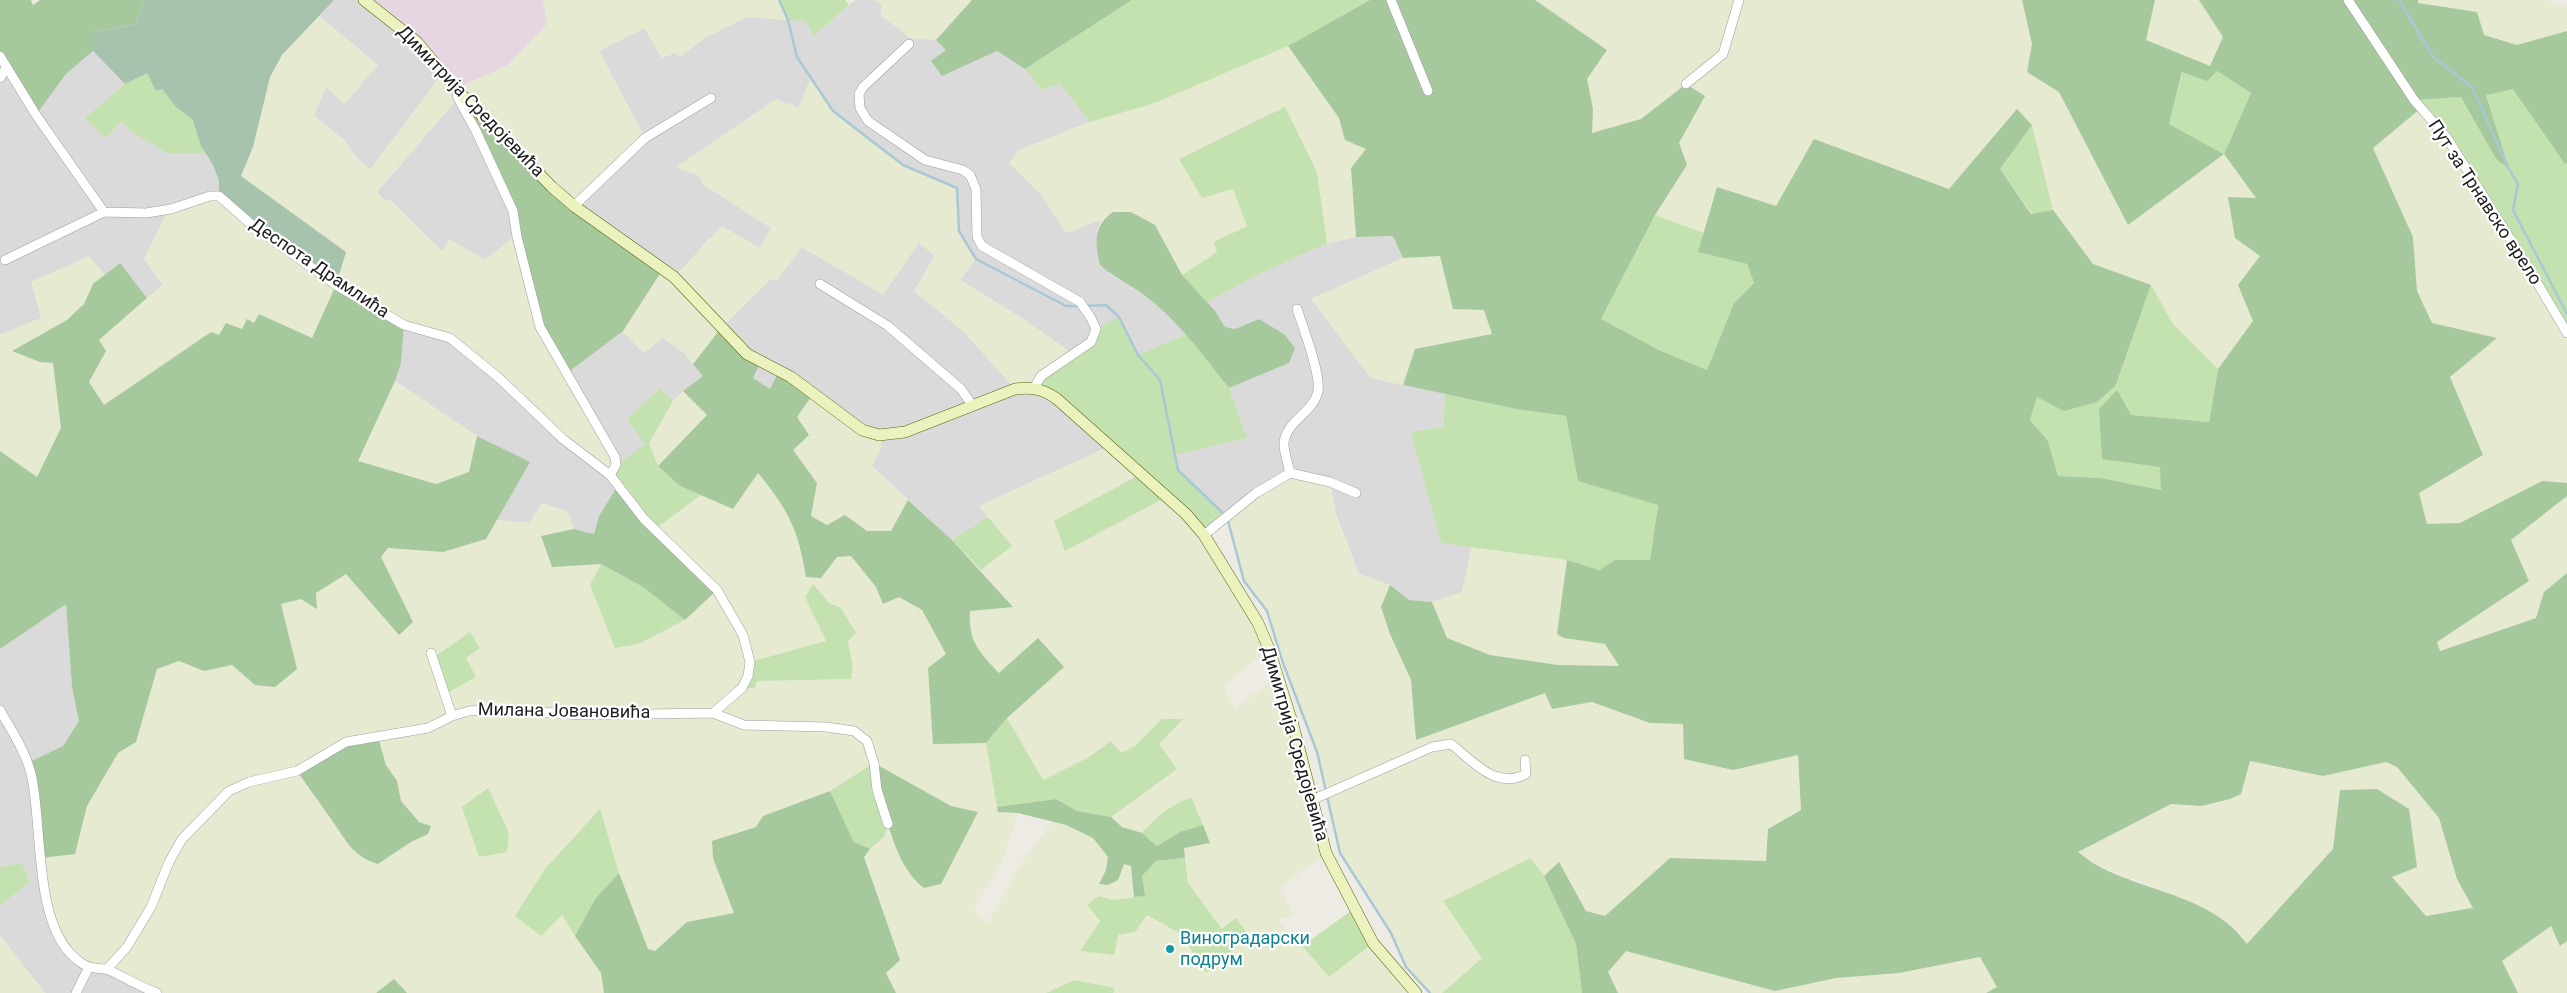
<!DOCTYPE html>
<meta charset="utf-8">
<style>
body{margin:0}
canvas{display:block;background:#edebe4}
</style>
<canvas width="2567" height="993"></canvas>
<script>
const ctx = document.querySelector('canvas').getContext('2d');
ctx.lineJoin = 'round';
function fill(path, color) { ctx.fillStyle = color; ctx.fill(path, 'evenodd'); }
function trace(path, color, width, dash) { ctx.strokeStyle = color; ctx.lineWidth = width; ctx.lineCap = dash ? 'butt' : 'round'; ctx.setLineDash(dash || []); ctx.stroke(path); }
function write(font, color, halo, rows, align = 'center') {
  ctx.font = font + ' Roboto,sans-serif'; ctx.lineWidth = 4.5; ctx.setLineDash([]); ctx.textBaseline = 'middle'; ctx.strokeStyle = halo; ctx.fillStyle = color; for (const [text, x, y, turn = 0] of rows) {
    ctx.save(); ctx.translate(x, y); ctx.rotate((+turn || 0) * Math.PI / 180); ctx.textAlign = isNaN(turn) ? turn : align; if (halo) ctx.strokeText(text, 0, 0); ctx.fillText(text, 0, 0); ctx.restore();
  }
}
fill(new Path2D(`
 M334,0H364L444,72L370,170L357,158L344,140L313,115L326,88L378,65L319,16Z
 M855,0H874L881,4L910,38L936,40L946,50L942,76L997,51L1025,69L1042,90L1060,84L1090,122L1019,150L1009,163L1042,196L1066,233L1101,220L1097,231L1110,274L1152,301L1187,334L1138,355L1119,317L1073,354L1025,320L960,280L976,259L959,231L957,188L903,165L874,145L833,111L811,78L798,109L789,103L677,168L698,175L704,185L771,228L760,248L710,237L676,278L574,206L645,138L599,51L645,28L662,58L675,53L680,57L706,37L747,17L805,21L814,36Z
 M93,51L125,84L86,118L106,139L121,121L132,132L167,153H205L213,165L219,181V196L171,209L163,220L144,259L163,285L147,298L120,263L105,275L89,256L41,318L0,335V56L36,115L66,74Z
 M458,98L513,211L517,237L511,239L485,260L450,240L442,251L390,199L385,201L377,192Z
 M1394,236L1403,258L1311,299L1371,378L1445,394L1443,427L1412,432L1441,543L1472,546L1462,592L1432,602L1409,600L1390,585L1359,574L1336,514L1330,482L1227,517L1178,470L1175,455L1247,438L1229,388L1289,363L1284,334L1259,319L1235,329L1225,327L1206,303L1253,277L1327,243L1356,237Z
 M919,243L935,255L914,291L963,331L1015,389L1034,388L1110,446L979,506L988,517L952,540L872,466L882,446L779,372L770,389L753,378L760,361L722,327L771,278L789,265L802,247L839,269Z
 M404,325L450,338L618,485L599,516L594,534L574,529L567,511L529,523L497,520L529,462L477,436L395,381L401,363Z
 M623,331L643,353L663,338L683,352L704,375L673,401L660,388L627,419L646,444L616,465L566,374Z
 M66,603L72,687L79,721L63,746L107,969L149,993H45L0,935V906L30,882L22,863L0,867V649Z`), '#dbdada');
fill(new Path2D(`
 M364,0H543L547,24L508,65L456,89L444,72Z`), '#e5d6e1');
fill(new Path2D(`
 M543,0H779L788,20L747,17L706,37L680,57L675,53L662,58L644,28L599,51L645,138L574,206L458,98L377,192L385,201L389,199L442,251L449,239L485,260L511,239L517,237L534,308L615,457L610,475L450,338L404,325L336,286L312,338L259,314L254,323L242,329L219,336L211,332L104,406L89,382L106,351L99,340L163,285L144,259L163,220L171,209L210,196L346,252L241,176L253,147L270,77L282,55L319,16L378,65L345,104L326,88L314,115L344,140L357,158L370,170L444,72L456,89L508,65L547,24Z
 M874,0H972L936,40L910,38L881,16V4Z
 M1535,0H2022L2032,44L2027,72L2059,92L2128,225L2224,154L2257,199L2228,197L2260,256L2238,285L2254,321L2218,369L2173,324L2151,285L2093,264L2053,210L2032,125L2017,110L1949,189L1814,139L1776,206L1717,187L1704,233L1655,215L1687,166L1678,143L1686,84L1641,119L1592,133L1593,109L1587,79L1607,50Z
 M2155,0H2199L2223,37L2210,67L2145,40Z
 M2418,0H2545L2567,8V31L2517,45L2484,35L2418,3Z
 M1288,46L1339,118L1345,140L1366,149L1351,168L1356,237L1327,243L1317,172L1233,189L1247,226L1214,242L1217,252L1182,275L1155,225L1113,212L1101,220L1066,233L1042,196L1009,163L1019,150L1090,122L1155,103Z
 M811,77L833,111L874,145L903,165L957,188L959,231L976,259L960,280L1025,320L1073,354L1036,382L1015,389L963,331L914,291L935,256L919,243L883,295L802,247L777,281L771,279L722,327L693,364L683,352L663,338L644,353L623,331L663,269L674,277L722,226L760,248L771,228L704,185L698,175L676,167L776,99L798,109Z
 M2421,108L2447,138L2567,333V483L2542,481L2460,523L2427,524L2419,493L2482,455L2450,378L2496,338L2432,323L2417,291L2413,237L2373,148Z
 M89,256L105,275L93,284L84,304L67,320L13,351L40,362L53,363L61,428L37,477L0,451V335L41,318L31,282Z
 M1440,256L1453,308L1484,309L1493,334L1415,349L1403,385L1371,378L1311,299L1403,258Z
 M395,381L477,436L469,472L436,484L358,461Z
 M683,391L708,415L658,466L649,443L673,401Z
 M813,394L879,435L882,446L872,466L908,500L891,531H867L845,515L827,525L811,516L817,483L793,450L808,435L796,417Z
 M1110,446L1142,474L1065,551L1168,497L1186,514L1269,649L1223,686L1235,708L1277,676L1326,853L1279,888L1294,915L1278,920L1329,977L1373,943L1416,993H1113L1115,988L1074,980L1046,993H896L886,973L900,959L864,856L884,837L888,824L900,853L978,812L951,806L874,763L830,791L763,816L756,826L712,841L713,858L735,913L688,922L655,951L648,949L623,885L599,810L556,919L562,915L601,973L604,993H407L394,979L376,993H149L150,990L89,967L69,952L56,931L41,858L75,853L87,806L118,753L136,741L157,669L179,661L204,671L232,665L255,685L297,669L281,604L316,593L346,574L399,635L413,622L381,557L388,548L443,552L485,539L497,520L529,523L542,503L567,511L574,529L541,536L552,567L601,564L590,585L615,648L638,644L685,620L717,590L655,529L701,495L733,509L758,473L780,500L801,543L806,577L821,578L837,557L851,556L876,587L883,604L899,597L922,610L946,654L929,668L933,743H986L998,812L1018,813L1003,858L974,909L987,924L1019,867L1052,822L1066,825L1093,838L1108,856L1106,870L1099,884L1108,885L1118,880L1124,864L1131,866L1134,897L1113,900L1098,896L1087,905L1100,921L1080,951L1118,935L1135,932L1147,915L1181,934L1206,973L1222,929L1188,883L1184,848L1210,843L1157,815L1142,833L1122,827L1111,817L1177,768L1159,744L1183,720L1162,719L1135,746L1121,753L1110,741L1089,757L1043,780L1007,718L1063,667L999,673L978,651L969,629L970,611L1013,606L981,570L1012,546L979,506ZM813,584L829,604L841,608L853,667L851,679L756,681L750,662L826,641L805,597ZM470,632L480,648L466,657ZM378,737L386,765L397,782L401,801L419,822L431,826L428,834L411,842L391,857L344,841L333,821L314,796Z
 M1282,476L1330,482L1336,514L1358,574L1390,585L1381,607L1390,634L1411,680L1417,739L1545,693L1552,709L1592,702L1650,723L1683,724L1684,759L1733,770L1798,754L1801,810L1768,829L1767,861L1670,858L1605,916L1587,911L1559,862L1544,876L1531,858L1443,901L1482,958L1442,993H1430L1406,967L1391,933L1340,853L1317,752L1283,663L1267,611L1244,581L1227,517Z
 M2567,496V573L2544,592L2536,618L2439,651L2437,642L2529,581L2511,540Z
 M1472,546L1567,560L1558,634L1564,638L1605,644L1620,666L1558,665L1491,655L1447,638L1432,602L1462,592Z
 M2250,761L2323,776L2386,762L2397,767L2439,818L2457,879L2472,908L2426,916L2391,876L2417,867L2409,810L2376,789L2340,790L2333,849L2247,945L2240,933L2223,919L2166,891L2100,867L2077,852L2171,804L2202,806L2230,799L2240,794Z
 M2551,926L2560,946L2567,941V993H2518L2502,961Z
 M0,935L45,993H0Z
 M1626,951L1775,991L1836,978L1899,973L1981,957L1997,987L1986,993H1618L1608,972Z`), '#e6ead1');
fill(new Path2D(`
 M779,0H845L849,5L814,36L805,21L788,20Z
 M1132,0H1370L1288,46L1155,103L1090,122L1060,84L1042,90L1025,69Z
 M2183,71H2217L2251,93L2224,154L2169,124Z
 M147,72L181,111L193,120L205,153H167L132,132L121,121L106,139L85,118L125,84Z
 M2514,89L2565,164L2567,163V333L2447,138L2414,100L2461,97L2496,159L2508,168L2486,94Z
 M1285,107L1317,172L1327,243L1253,277L1206,303L1182,275L1217,252L1214,242L1247,226L1233,189L1202,198L1179,159Z
 M2032,125L2053,210L2032,214L2000,169Z
 M1655,215L1704,233L1699,252L1747,264L1754,283L1734,303L1707,370L1659,350L1601,319Z
 M2151,285L2173,324L2218,369L2209,422L2130,415L2099,409L2161,467L2162,490L2101,478L2058,476L2048,441L2030,420L2037,397L2116,386Z
 M1119,317L1138,355L1187,334L1229,388L1247,438L1175,455L1178,470L1227,517L1204,535L1167,497L1065,551L1054,521L1141,474L1035,385L1091,342L1096,329Z
 M660,388L673,401L649,443L658,466L680,486L701,495L655,529L610,475L616,465L645,444L627,419Z
 M1445,394L1516,409L1566,416L1578,481L1658,504L1650,560H1615L1599,570L1567,560L1441,543L1411,432L1443,427Z
 M988,517L1012,546L981,570L952,540Z
 M601,564L643,587L685,620L638,644L615,648L590,585Z
 M813,584L829,603L841,608L856,633L848,641L853,667L851,679L757,681L755,688H742L750,662L826,641L805,597Z
 M470,632L480,648L466,658L476,677L445,694L433,658Z
 M1007,718L1043,780L1089,757L1111,741L1121,753L1135,746L1162,719H1183L1159,744L1177,769L1111,817L1077,811L1056,799L997,807L986,743Z
 M874,763L888,824L884,837L870,849L854,842L830,791Z
 M488,788L509,833L507,852L479,857L462,807Z
 M1191,797L1203,825L1180,832L1157,846L1142,833C1157,815 1170,806 1191,797Z
 M600,809L619,873L595,899L575,936L562,915L541,936L515,916L545,869Z
 M1185,858L1188,883L1222,929L1236,918L1249,936L1206,973L1181,934L1147,915L1135,932L1118,935L1114,955L1080,951L1100,921L1087,905L1098,896L1113,900L1144,896L1142,876L1156,861Z
 M1531,858L1544,876L1576,944L1582,993H1442L1482,958L1443,901Z
 M22,863L30,882L0,906V867Z
 M1355,908L1373,943L1329,977L1302,946Z
 M1074,980L1115,988L1113,993H1046Z`), '#c4e2af');
fill(new Path2D(`
 M0,0H31L33,5L40,0H144L136,24L93,32V51L66,74L36,115L0,56Z
 M972,0H1132L1025,69L997,51L942,76L931,61L946,50L936,40Z
 M1370,0H1535L1607,50L1587,79L1593,109L1592,133L1641,119L1686,84L1705,96L1679,143L1687,165L1655,215L1601,319L1659,350L1707,370L1734,303L1754,283L1747,264L1698,252L1717,187L1776,206L1814,139L1949,189L2017,109L2032,125L2000,169L2031,214L2053,210L2093,264L2151,285L2116,385L2097,402L2064,411L2037,397L2030,420L2048,441L2058,476L2101,478L2161,490L2160,467L2102,459L2099,409L2117,390L2131,415L2209,422L2218,369L2253,321L2238,285L2260,256L2235,238L2228,197L2256,198L2224,154L2128,225L2059,92L2027,72L2032,44L2022,0H2155L2146,40L2210,66L2223,37L2199,0H2348L2350,5L2355,0H2418V3L2477,12L2484,35L2517,45L2567,31V163L2565,164L2513,89L2486,95L2509,169L2496,159L2461,97L2415,100L2421,108L2373,148L2413,237L2417,291L2432,323L2497,338L2450,377L2483,455L2419,493L2427,524L2460,523L2542,481L2567,483V496L2511,540L2529,581L2437,642L2440,651L2536,618L2544,592L2567,573V941L2560,946L2551,926L2502,961L2518,993H1986L1997,987L1980,957L1899,973L1836,978L1775,991L1626,951L1608,972L1618,993H1582L1576,944L1544,876L1559,862L1586,911L1605,916L1670,858L1766,861L1768,829L1801,810L1798,755L1733,770L1684,759L1683,724L1650,723L1592,702L1552,709L1545,693L1416,740L1411,680L1390,634L1381,607L1390,585L1409,600L1432,602L1447,638L1490,655L1558,665L1619,666L1605,644L1564,638L1557,634L1567,560L1599,570L1615,560H1650L1658,505L1578,481L1566,416L1516,409L1403,385L1415,349L1492,334L1484,310L1453,309L1440,256L1403,258L1393,236L1356,237L1351,168L1366,149L1345,140L1339,118L1288,46ZM2217,71L2251,93L2224,154L2169,124L2182,72L2207,81ZM2250,761L2323,776L2386,762L2397,767L2439,818L2457,879L2475,912L2472,908L2426,916L2392,877L2417,867L2409,809L2377,789L2340,790L2333,849L2247,944C2214,897 2148,892 2100,867C2092,863 2085,857 2078,852L2171,804L2202,806L2230,799L2241,794Z
 M458,98L574,206L663,269L623,331L566,374L548,344L513,211Z
 M1113,212H1131L1155,225L1182,275L1215,311L1225,327L1235,329L1259,319L1284,334L1295,348L1289,363L1229,388C1205,358 1183,327 1153,302C1136,288 1116,279 1100,265C1095,242 1093,226 1113,212Z
 M120,263L147,298L99,340L106,351L89,382L104,405L211,332L219,335L226,323L242,329L247,319L254,323L259,314L312,338L336,285L404,325L401,363L395,381L358,461L436,484L469,472L477,436L530,462L486,539L443,552L388,548L381,557L413,622L399,635L346,574L316,593L317,609L301,599L281,604L297,669L275,687L255,685L232,665L204,671L179,661L157,669L136,742L118,753L87,806L75,854L41,858L28,763L63,746L79,721L72,687L66,604L0,649V451L37,477L61,428L53,363L40,362L12,351L67,320L84,304L93,284Z
 M722,327L761,361L753,378L770,389L779,371L813,394L797,417L809,435L793,450L817,483L811,516L827,525L845,515L867,531H891L908,500L952,540L1013,607L970,611C968,641 979,652 999,673L1038,638L1064,667L1007,718L986,743L933,744L928,668L946,654L922,610L899,597L883,604L876,587L851,556L837,557L821,578L806,577C799,531 788,509 758,473L733,509L680,486L658,466L707,415L683,391L703,376L693,364Z
 M618,485L717,590L685,620L643,587L601,564L552,567L541,536L574,529L594,534L599,516Z
 M378,737L386,765L397,781L401,801L419,822L431,826L428,834L411,842L378,864C352,856 346,840 331,819C320,803 308,787 297,771L346,742Z
 M874,763L951,806L978,812L941,884L924,888C891,863 883,802 874,763Z
 M830,791L854,842L870,849L864,857L900,960L886,973L896,993H604L601,973L575,936L595,899L619,873L648,949L655,951L687,922L734,913L713,858L712,841L756,827L763,816Z
 M1056,799L1077,811L1111,817L1122,827L1142,833L1157,846L1180,832L1203,825L1210,843L1184,848L1185,858L1156,861L1142,876L1145,896L1134,897L1131,866L1124,864L1118,880L1108,885L1099,884L1106,870L1108,857L1093,838L1066,825L1018,813L998,812L997,807Z
 M394,979L407,993H376Z`), '#a6c89d');
fill(new Path2D(`
 M144,0H334L282,55L270,77L253,147L241,176L346,252L336,285L219,196V181L213,165L201,146L193,120L176,107L162,89L156,91L147,73L125,84L93,51V32L136,24Z`), '#a7c3ae');
trace(new Path2D(`
 M779,0L788,20L797,57L833,111L903,165L957,188L959,231L976,259L1066,306H1080
 M2399,0L2433,57L2472,87L2509,169L2518,184L2513,210L2567,314
 M1086,306L1106,305L1119,317L1138,355L1160,380L1178,470L1227,517L1244,581L1267,611L1283,663L1317,752L1326,791
 M1327,796L1340,853L1391,933L1406,967L1430,993`), '#a9c8d6', 2.5);
const street = new Path2D(`
 M1391,0L1428,91
 M2348,0L2414,100L2447,138L2532,274L2567,333
 M909,44L863,87L859,94L860,108L868,121L925,160L963,170L970,175L976,189L977,237L982,246L1080,302L1091,318L1096,329L1091,342L1041,376L1034,388
 M0,56L36,115L104,212
 M0,78L6,68
 M1686,84L1723,54L1739,0
 M456,89L458,98L476,131L513,211L517,237L540,327L615,457L616,465L610,475
 M574,206L645,138L711,98
 M5,260L104,212L146,213L171,209L210,196H219L252,225L336,285L404,325L450,338L499,378L563,439L610,475L644,519L717,590L743,635L750,662L748,676L742,688L713,713
 M820,284L888,326L961,389L972,405
 M1290,473C1288,464 1285,455 1284,446C1283,422 1314,413 1318,391C1321,374 1303,327 1297,309
 M1204,535L1256,493L1290,473L1330,482L1356,493
 M431,653L452,716
 M0,710C12,732 27,753 32,778C42,827 35,914 69,952C73,957 84,966 90,967C97,969 103,968 109,970C126,978 140,987 157,993
 M1312,800L1432,747L1451,744C1474,762 1496,790 1526,774L1525,760
 M107,969L127,947L151,907L169,862L182,839L229,791L249,782L297,771L346,742L428,728L452,716L469,711L500,709L581,715L713,713L744,725L826,727L854,731L867,741L874,763L877,790L888,824
 M76,993L89,967`);
const secondary = new Path2D(`
 M364,0L417,42L456,89L552,187L574,206L674,277L747,354L791,377L862,430L879,435L905,432L1015,389C1032,387 1043,389 1057,399L1186,514L1204,535L1258,623L1269,649L1293,725L1326,853L1373,943L1416,993`);
trace(street, '#9e9e9e', 10);
trace(secondary, '#576810', 12);
trace(street, '#fff', 9);
trace(secondary, '#ebf2bd', 11);
for (const [x, y, r, color] of [
 [1170,949,5,"#0f9aa8"]
]) { const dot = new Path2D(); dot.arc(x, y, r, 0, 2 * Math.PI); ctx.fillStyle = color; ctx.fill(dot); trace(dot, '#fff', 2); }
write('18px', '#1d1d1d', '#fff', [
 ["Димитрија Средојевића",470,102,46],
 ["Пут за Трнавско врело",2484,203,57],
 ["Деспота Драмлића",319,269,34],
 ["Милана Јовановића",564,712,1],
 ["Димитрија Средојевића",1294,744,74]
]);
write('18px', '#0d838f', '#fff', [
 ["Виноградарски",1180,939],
 ["подрум",1180,960]
], 'left');
</script>
